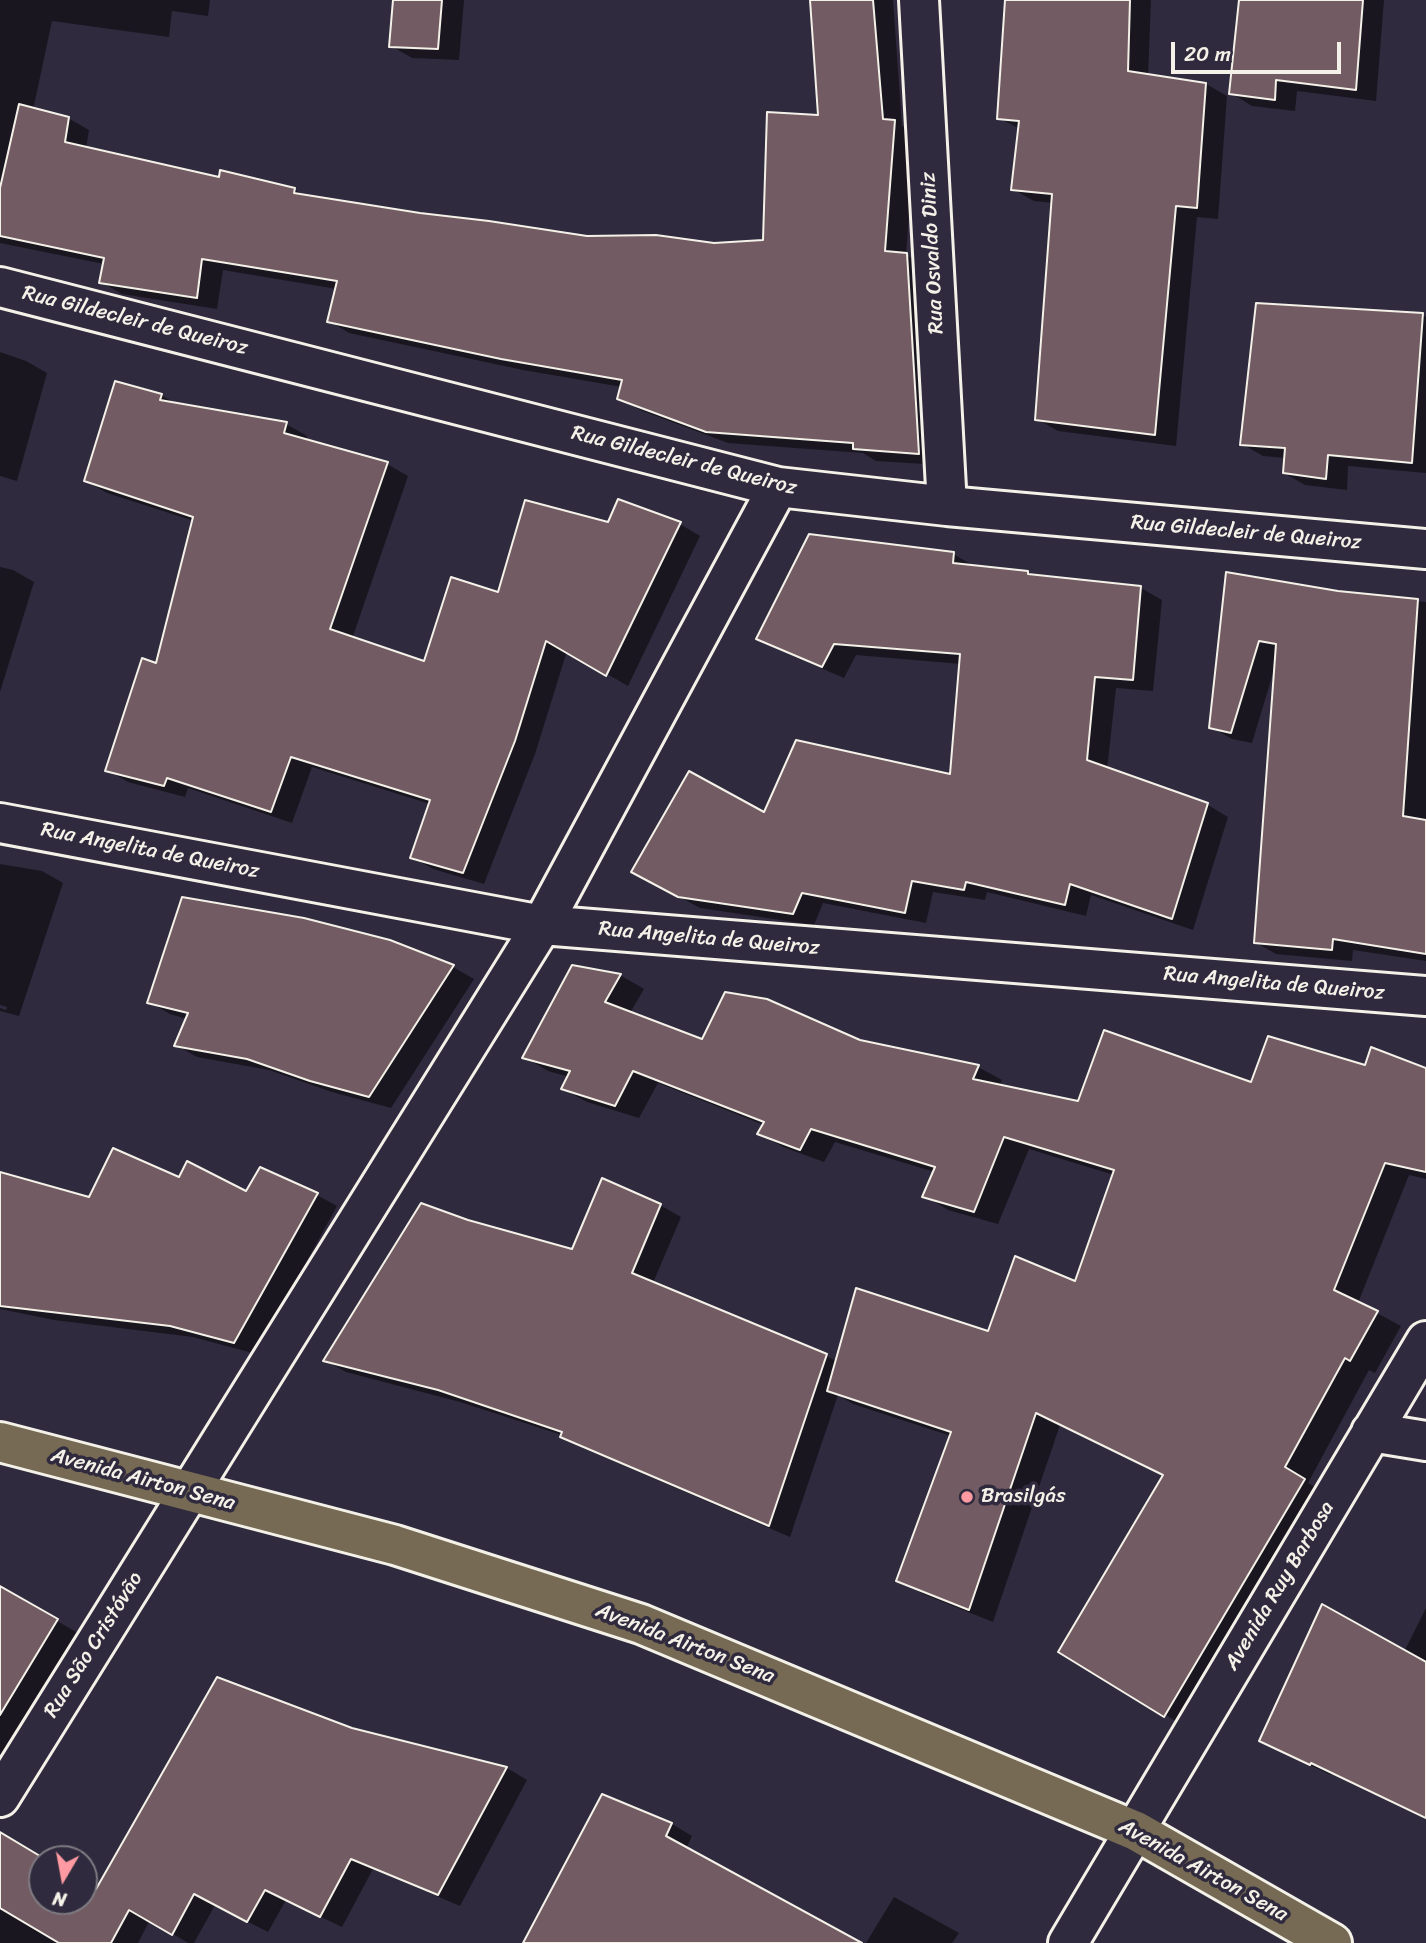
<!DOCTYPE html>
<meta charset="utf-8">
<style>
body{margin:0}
#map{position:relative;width:1426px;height:1943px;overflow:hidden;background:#2f2a3d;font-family:Sriracha,sans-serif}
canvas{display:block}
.north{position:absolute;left:28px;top:1845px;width:70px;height:70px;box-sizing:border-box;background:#2f2a3d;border:2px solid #7e7a81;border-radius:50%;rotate:190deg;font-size:19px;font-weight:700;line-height:28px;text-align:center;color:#f4f1e8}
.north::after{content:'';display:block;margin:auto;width:24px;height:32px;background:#ff9aa2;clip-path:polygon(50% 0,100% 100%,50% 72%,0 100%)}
.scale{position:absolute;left:1171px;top:42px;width:170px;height:32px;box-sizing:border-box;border:4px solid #f4f1e8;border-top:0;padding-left:9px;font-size:21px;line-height:24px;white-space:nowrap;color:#f4f1e8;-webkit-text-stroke:5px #2f2a3d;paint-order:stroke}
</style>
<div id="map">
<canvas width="1426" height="1943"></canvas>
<div class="north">N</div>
<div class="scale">20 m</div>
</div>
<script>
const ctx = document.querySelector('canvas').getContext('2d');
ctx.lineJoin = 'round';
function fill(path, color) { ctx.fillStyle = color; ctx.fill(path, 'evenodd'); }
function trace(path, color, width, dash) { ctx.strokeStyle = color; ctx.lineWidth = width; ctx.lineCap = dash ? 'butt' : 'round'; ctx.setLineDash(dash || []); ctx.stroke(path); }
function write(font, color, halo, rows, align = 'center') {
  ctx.font = font + ' Sriracha,sans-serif'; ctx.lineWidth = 7; ctx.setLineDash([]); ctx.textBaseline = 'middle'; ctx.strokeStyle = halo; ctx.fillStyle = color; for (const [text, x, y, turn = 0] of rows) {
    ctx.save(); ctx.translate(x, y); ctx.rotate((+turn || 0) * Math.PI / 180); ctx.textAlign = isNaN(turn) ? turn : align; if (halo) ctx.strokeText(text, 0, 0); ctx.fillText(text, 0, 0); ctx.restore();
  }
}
fill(new Path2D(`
 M0,0H210L208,16L172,11L169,37L52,21L33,110L68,118L89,130L86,148L220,179L221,172L295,190L306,197L586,238L714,245L765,241L820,117L811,0H893L902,126L915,134L906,255L927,267L940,465L876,461L863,453L728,443L640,410L619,398L622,387L523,370L349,333L329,321L337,289L223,270L217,309L122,294L101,282L104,264L0,243Z
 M395,0H464L459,60L412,58L391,46Z
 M1007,0H1151L1148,76L1206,84L1227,96L1218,219L1197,217L1176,446L1058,431L1037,419L1053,203L1034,201L1013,189L1020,129L999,118Z
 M1240,0H1384L1376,101L1297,91L1295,111L1252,106L1231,93Z
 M1423,315L1426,317V473L1348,466L1347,490L1305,485L1284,473L1286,458L1263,456L1242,444Z
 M0,352L26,361L47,373L17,481L0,476Z
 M161,395L178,405L286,424L307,436L306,441L387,464L408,476L352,639L425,663L499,594L609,525L680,524L700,536L628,686L567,651L535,754L484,884L433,869L412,857L430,804L312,767L292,823L188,788L185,797L128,782L107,770L157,665L194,521L107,493L86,481Z
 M953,554L974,566L1028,573L1033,576L1141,588L1162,600L1153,691L1116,688L1107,770L1208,805L1228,817L1193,930L1091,895L1086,916L987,892L985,900L933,892L926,923L823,903L814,925L700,908L654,883L765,815L952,777L961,664L856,655L844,678L779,650L759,639Z
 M0,567L13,570L34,582L0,692Z
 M1228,574L1337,593L1426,602V961L1353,950L1352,961L1276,954L1255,942L1274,670L1252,743L1232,739L1211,727Z
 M0,864L42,871L63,883L19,1016L0,1011V1008L6,1010L7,1007L0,1005Z
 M389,941L453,967L474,979L391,1108L332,1092L269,1070L197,1057L176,1045L187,1019L170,1014L149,1002Z
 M620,975L644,989L630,1013L703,1041H860L978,1067L1002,1080L999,1086L1079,1103L1252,1084L1366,1067L1424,1069L1426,1067V1179L1409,1175L1358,1303L1401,1326L1375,1373L1369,1370L1308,1483L1327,1494L1189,1729L1060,1651L1164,1476L1060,1425L993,1622L923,1594L899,1580L951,1436L853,1404L838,1395L790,1537L583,1448L562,1435L460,1402L346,1372L325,1360L467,1221L573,1252L660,1205L681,1217L653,1283L837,1361L989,1333L1076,1284L1114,1175L1029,1149L998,1224L948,1210L925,1196L935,1172L835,1142L824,1162L783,1147L759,1133L764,1125L658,1083L639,1118L587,1102L563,1089L569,1077L548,1071L524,1057Z
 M0,1172L90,1199L180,1180L247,1193L317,1195L337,1206L256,1354L193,1337L54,1320L0,1309Z
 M0,1588L78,1633L0,1756Z
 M1426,1608V1818L1332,1773L1331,1775L1282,1752L1262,1741L1404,1652Z
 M351,1729L507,1768L527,1780L460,1906L373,1869L342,1927L286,1900L268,1932L215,1905L194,1943H188L150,1920L138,1943H0V1833L43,1859L42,1901H84V1884L96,1891Z
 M603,1796L672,1824L692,1836L686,1849L859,1943H525Z
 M894,1897L959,1933L952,1943H866Z`), '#0007');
const building = new Path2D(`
 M393,0H442L438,49L389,47Z
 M810,0H873L883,119L895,120L885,251L907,253L919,454L853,449V443L706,432L617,399L622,380L501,359L327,322L337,281L202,259L197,298L99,283L104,258L0,236V188L19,104L69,117L65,142L219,177L220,170L295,188L294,193L420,213L489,221L587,236L656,235L714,243L763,240L767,112L818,115Z
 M1005,0H1130L1128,71L1206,83L1197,208L1176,206L1155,435L1035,420L1052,194L1011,190L1019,121L997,119Z
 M1239,0H1363L1356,90L1276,80L1275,100L1229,94Z
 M1256,303L1423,313L1412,463L1328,455L1326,479L1283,473L1285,448L1240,445Z
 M115,381L162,394L160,400L287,422L284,433L388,462L330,629L424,661L451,577L498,592L525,500L608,522L618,499L681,522L606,676L546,641L515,741L463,873L410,858L430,800L291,757L271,812L167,778L164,786L105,771L142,658L156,663L193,517L84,481Z
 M809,534L954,552L953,563L1028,571V574L1141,586L1133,680L1095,677L1087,760L1208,803L1172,919L1070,884L1065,905L966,882L964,890L912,881L905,913L802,893L793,914L678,897L631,872L689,771L764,812L796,740L950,774L960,654L834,644L822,667L756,639Z
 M1226,572L1338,591L1418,599L1403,816L1426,820V954L1333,939L1332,950L1254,943L1276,644L1259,641L1231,733L1209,728Z
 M182,897L304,918L390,940L454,965L369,1097L310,1081L247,1059L174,1046L188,1013L147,1003Z
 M572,965L621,974L605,1002L702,1039L725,992L767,999L860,1040L979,1065L973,1079L1078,1101L1104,1030L1251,1082L1268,1036L1365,1065L1371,1047L1426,1068V1172L1385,1163L1334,1290L1378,1311L1350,1361L1345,1358L1285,1467L1305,1479L1164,1717L1058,1652L1163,1475L1036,1413L969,1610L896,1581L951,1432L827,1391L856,1288L988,1331L1015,1256L1075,1281L1114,1170L1004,1137L974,1212L922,1197L935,1167L811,1129L800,1150L757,1134L764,1122L633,1071L615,1106L561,1089L570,1071L522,1058Z
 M113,1148L179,1177L187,1161L246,1191L260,1167L318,1193L234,1343L170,1326L0,1306V1172L89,1197Z
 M602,1178L661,1204L632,1273L827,1354L769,1526L560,1437L562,1432L438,1390L323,1361L421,1203L468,1220L572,1249Z
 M0,1586L58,1619L0,1715Z
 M1322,1604L1426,1662V1818L1311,1763L1310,1765L1259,1741Z
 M217,1677L352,1728L507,1767L438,1895L351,1859L320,1917L265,1890L247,1922L194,1894L172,1935L129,1910L111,1943H59L0,1908V1832L45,1859H42V1901H84V1882L96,1889Z
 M602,1794L672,1823L666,1836L862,1943H523Z`);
fill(building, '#725b62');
trace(building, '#f4f1e8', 2);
const street = new Path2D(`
 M919,0L947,506
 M0,287L778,487L947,506L1426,549
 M0,823L542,925L1426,996
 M1371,1432L1426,1441
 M0,1797L542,925L778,487
 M1068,1943L1426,1341`);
const primary = new Path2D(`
 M0,1442L395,1545L641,1624L1136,1831L1332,1943`);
trace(street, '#f4f1e8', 44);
trace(primary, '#f4f1e8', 44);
trace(street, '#2f2a3d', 38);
trace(primary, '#766a54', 38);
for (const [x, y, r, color] of [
 [967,1497,7,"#ff9aa2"]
]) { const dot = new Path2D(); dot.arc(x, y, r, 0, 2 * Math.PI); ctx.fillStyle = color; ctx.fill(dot); trace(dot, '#2f2a3d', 2.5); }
write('21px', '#f4f1e8', '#2f2a3d', [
 ["Rua Osvaldo Diniz",933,253,-93],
 ["Rua Gildecleir de Queiroz",135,321,14],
 ["Rua Gildecleir de Queiroz",684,461,14],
 ["Rua Gildecleir de Queiroz",1246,533,5],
 ["Rua Angelita de Queiroz",150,851,11],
 ["Rua Angelita de Queiroz",709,939,5],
 ["Rua Angelita de Queiroz",1274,984,5],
 ["Avenida Airton Sena",143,1480,15],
 ["Avenida Ruy Barbosa",1280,1586,-59],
 ["Avenida Airton Sena",685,1644,21],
 ["Rua São Cristóvão",94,1645,-58],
 ["Avenida Airton Sena",1203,1871,29]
]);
write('21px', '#f4f1e8', '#2f2a3d', [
 ["Brasilgás",981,1497]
], 'left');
</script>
